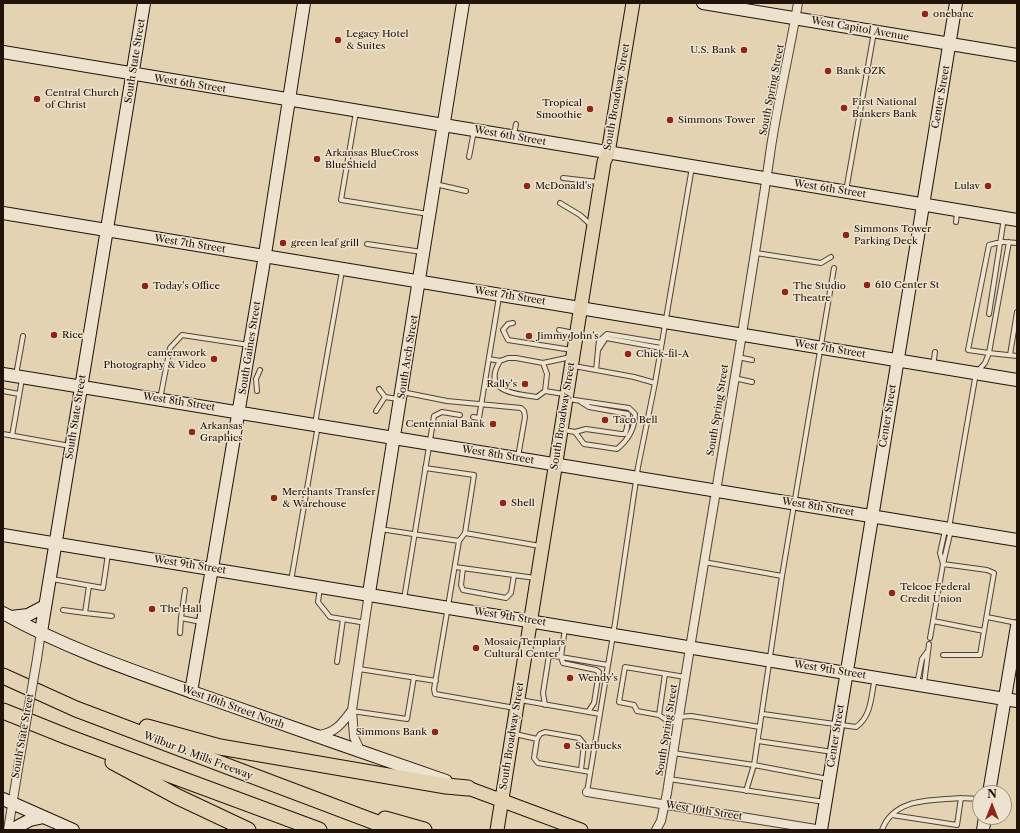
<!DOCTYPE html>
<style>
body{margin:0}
#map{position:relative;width:1020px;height:833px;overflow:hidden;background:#e3d3b2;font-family:"Libre Caslon Text",serif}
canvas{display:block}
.frame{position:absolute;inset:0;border:4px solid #21120a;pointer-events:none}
.north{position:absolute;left:972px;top:785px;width:40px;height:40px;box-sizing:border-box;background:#ede2cd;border:1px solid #9b8f7f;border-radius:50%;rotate:0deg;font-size:11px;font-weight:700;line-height:16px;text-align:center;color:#21120a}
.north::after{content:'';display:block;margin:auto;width:14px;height:18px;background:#8f2418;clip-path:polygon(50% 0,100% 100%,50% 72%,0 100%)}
</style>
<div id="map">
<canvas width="1020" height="833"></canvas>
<div class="frame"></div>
<div class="north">N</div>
</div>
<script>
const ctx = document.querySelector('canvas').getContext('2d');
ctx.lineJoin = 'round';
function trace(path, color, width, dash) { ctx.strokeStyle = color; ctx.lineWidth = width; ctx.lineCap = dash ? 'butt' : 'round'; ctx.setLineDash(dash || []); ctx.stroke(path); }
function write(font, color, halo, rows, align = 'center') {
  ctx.font = font + ' "Libre Caslon Text",serif'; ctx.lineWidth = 3; ctx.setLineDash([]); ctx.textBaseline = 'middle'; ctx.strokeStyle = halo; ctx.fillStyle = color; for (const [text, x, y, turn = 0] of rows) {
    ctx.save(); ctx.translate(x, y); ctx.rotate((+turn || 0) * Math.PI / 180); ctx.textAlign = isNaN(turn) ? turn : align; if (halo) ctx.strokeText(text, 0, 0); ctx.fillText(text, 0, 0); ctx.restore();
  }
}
const lane = new Path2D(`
 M356,112L341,200L428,214
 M514,135L516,124
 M469,157L474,131
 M563,178L598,182
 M435,184L466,191
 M846,191L874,32
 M560,203L580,215L591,225
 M956,222L957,212
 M1009,242L989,353L968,350L989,245C1000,241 1006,242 1017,243
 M367,244L422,252
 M756,253L821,263L831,257
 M989,314L1004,218
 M513,323L508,324L503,330L508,340L572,350
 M559,330L574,333
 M598,348L599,341L607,334L662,343
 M1010,355L1017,312
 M738,357L752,360
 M489,359L500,361L508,358H516L543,363L571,357
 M500,361C481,392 516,394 537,397L545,391L547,374L543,363
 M574,366L634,377L655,383
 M933,366L935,352
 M596,370L598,350L606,338L661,348
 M16,375L23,336
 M734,378L752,382
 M379,389L385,397L398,399
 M3,391L19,394
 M257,391L256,379L260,370
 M545,391L564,394
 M402,392L447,401L521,408L524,411L525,417L518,457
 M160,399L170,348L182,335L249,345
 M376,411L385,397
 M473,417L479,418L499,297
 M564,430L575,432L584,444L617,449C628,440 635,429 635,414L629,408L568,399
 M575,432L586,429L621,434H625L627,428L628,414L589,407L581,402
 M3,434L70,446
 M12,436L22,379
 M425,468L474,475L465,533L540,546
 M949,528L976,373L985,363L989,353L1017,356
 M380,529L459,541
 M465,533L459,541L434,689L435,694L515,708
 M704,562L782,576
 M943,564L940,553L945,530
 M455,567L535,578
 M463,568L461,585L463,590L506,598L511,593L514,575
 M52,579L103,588L108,554
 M291,581L317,431L316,418L342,271
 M320,588L318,602L330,617L366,623
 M185,590L181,618L201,622
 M404,599L434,416L442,412L460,415
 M63,610L85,613L89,586
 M85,613L112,616
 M987,617L1017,623
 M933,621L984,631L994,573L987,570L943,564
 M565,628L561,657L563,663L596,670L599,672L594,703L588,712
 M180,633L181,618
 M930,638L943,564L951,530
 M943,655H980L984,631
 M337,662L343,619
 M359,669L436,681
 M917,684L922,659L927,652
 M924,684L929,644
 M520,700L600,714
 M545,705L543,693L549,655L608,665
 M352,711L407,719L414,677
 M763,714L856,727C872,716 871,695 875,678
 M659,715L665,674
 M679,717L691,716L760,727
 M678,723L668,721L659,715L637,711L634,705L619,702L625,667L685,677
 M515,734L537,739L534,758L538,763L590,772
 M537,739L540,734L545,732L579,738L584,744L581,770
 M758,741L833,752
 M673,753L754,765L828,779
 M669,779L825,802
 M746,791L754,765L782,576L834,268
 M587,792L615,623L638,467L655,383L692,167
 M892,815L957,825L961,798L980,799
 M882,830C894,797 932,801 961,798`);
const street = new Path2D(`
 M37,659L41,632
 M317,735C334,734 342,724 352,710
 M361,752L354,737L352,710L369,593
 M587,792L822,830
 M8,830L19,763
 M656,830L661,821L667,793C699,582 738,372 769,161C776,108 789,56 798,3`);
const secondary = new Path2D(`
 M703,3L1017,55
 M3,52L1017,220
 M3,213L1017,380
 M3,374L1017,540
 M3,535L1017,701
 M369,593L463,3
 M3,613C63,647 130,670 195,693C279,723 362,752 446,781
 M11,617L28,615L45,606
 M41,632L144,3
 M191,692L263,267L304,3
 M989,793L1017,626
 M3,799L73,830
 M11,830L30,820L44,817
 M821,830L956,3
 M983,830L985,817`);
const primary = new Path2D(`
 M468,788L581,830
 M497,830L604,162L608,153L633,3`);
const highway = new Path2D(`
 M3,676L76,709L396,830
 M3,711L68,737L319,830
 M147,727L220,747L446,786L468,788
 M113,762L178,797L248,830
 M385,819L424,830`);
trace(lane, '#524234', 6);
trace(street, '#524234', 10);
trace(secondary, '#21120a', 14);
trace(primary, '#21120a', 15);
trace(highway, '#21120a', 17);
trace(lane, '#ede2cd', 4);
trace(street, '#ede2cd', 8);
trace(secondary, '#ede2cd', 12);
trace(primary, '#e3d3b2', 13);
trace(highway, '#e3d3b2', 15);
const streetBridge = new Path2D(`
 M19,763L37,659`);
trace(streetBridge, '#524234', 10, []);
trace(streetBridge, '#ede2cd', 8);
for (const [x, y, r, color] of [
 [925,14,4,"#8f2418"],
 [338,40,4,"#8f2418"],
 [744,50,4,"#8f2418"],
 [828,71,4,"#8f2418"],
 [37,99,4,"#8f2418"],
 [844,108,4,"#8f2418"],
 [590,109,4,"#8f2418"],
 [670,120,4,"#8f2418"],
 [317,159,4,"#8f2418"],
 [527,186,4,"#8f2418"],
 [988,186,4,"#8f2418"],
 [846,235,4,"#8f2418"],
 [283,243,4,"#8f2418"],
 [867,285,4,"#8f2418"],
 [145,286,4,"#8f2418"],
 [785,292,4,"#8f2418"],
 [54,335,4,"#8f2418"],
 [529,336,4,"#8f2418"],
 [628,354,4,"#8f2418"],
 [214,359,4,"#8f2418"],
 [525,384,4,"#8f2418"],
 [605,420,4,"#8f2418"],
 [493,424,4,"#8f2418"],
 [192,432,4,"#8f2418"],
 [274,498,4,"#8f2418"],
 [503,503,4,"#8f2418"],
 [892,593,4,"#8f2418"],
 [152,609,4,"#8f2418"],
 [476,648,4,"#8f2418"],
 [570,678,4,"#8f2418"],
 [435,732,4,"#8f2418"],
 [567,746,4,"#8f2418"]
]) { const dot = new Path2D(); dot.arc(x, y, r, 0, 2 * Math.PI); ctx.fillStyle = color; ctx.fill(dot); trace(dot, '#ede2cd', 1.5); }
write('10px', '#21120a', '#ede2cd', [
 ["onebanc",933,14],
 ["Legacy Hotel",346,34],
 ["& Suites",346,46],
 ["U.S. Bank",736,50,"right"],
 ["Bank OZK",836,71],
 ["Central Church",45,93],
 ["of Christ",45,105],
 ["First National",852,102],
 ["Bankers Bank",852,114],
 ["Tropical",582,103,"right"],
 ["Smoothie",582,115,"right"],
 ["Simmons Tower",678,120],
 ["Arkansas BlueCross",325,153],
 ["BlueShield",325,165],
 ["McDonald's",535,186],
 ["Lulav",980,186,"right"],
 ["Simmons Tower",854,229],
 ["Parking Deck",854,241],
 ["green leaf grill",291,243],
 ["610 Center St",875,285],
 ["Today's Office",153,286],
 ["The Studio",793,286],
 ["Theatre",793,298],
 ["Rice",62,335],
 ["Jimmy John's",537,336],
 ["camerawork",206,353,"right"],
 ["Photography & Video",206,365,"right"],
 ["Chick-fil-A",636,354],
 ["Rally's",517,384,"right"],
 ["Taco Bell",613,420],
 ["Centennial Bank",485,424,"right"],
 ["Arkansas",200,426],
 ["Graphics",200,438],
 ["Merchants Transfer",282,492],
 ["& Warehouse",282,504],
 ["Shell",511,503],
 ["Telcoe Federal",900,587],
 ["Credit Union",900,599],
 ["The Hall",160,609],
 ["Mosaic Templars",484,642],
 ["Cultural Center",484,654],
 ["Wendy's",578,678],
 ["Simmons Bank",427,732,"right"],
 ["Starbucks",575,746]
], 'left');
write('10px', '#21120a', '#ede2cd', [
 ["West Capitol Avenue",860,29,10],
 ["South State Street",135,61,-81],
 ["West 6th Street",190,84,9],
 ["South Spring Street",772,90,-79],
 ["South Broadway Street",617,97,-80],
 ["Center Street",941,97,-80],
 ["West 6th Street",510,136,10],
 ["West 6th Street",830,189,9],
 ["West 7th Street",190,244,9],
 ["West 7th Street",510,296,9],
 ["South Gaines Street",250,348,-81],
 ["West 7th Street",830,349,9],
 ["South Arch Street",408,357,-81],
 ["West 8th Street",179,402,9],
 ["South Spring Street",718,410,-81],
 ["South Broadway Street",563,416,-81],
 ["Center Street",888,416,-81],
 ["South State Street",76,417,-81],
 ["West 8th Street",498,455,9],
 ["West 8th Street",818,507,9],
 ["West 9th Street",190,565,9],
 ["West 9th Street",510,617,9],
 ["West 9th Street",830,670,9],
 ["West 10th Street North",233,707,20],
 ["South Spring Street",667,730,-81],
 ["South State Street",23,736,-80],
 ["South Broadway Street",512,736,-81],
 ["Center Street",836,736,-81],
 ["Wilbur D. Mills Freeway",198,756,21],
 ["West 10th Street",704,811,9]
]);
</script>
